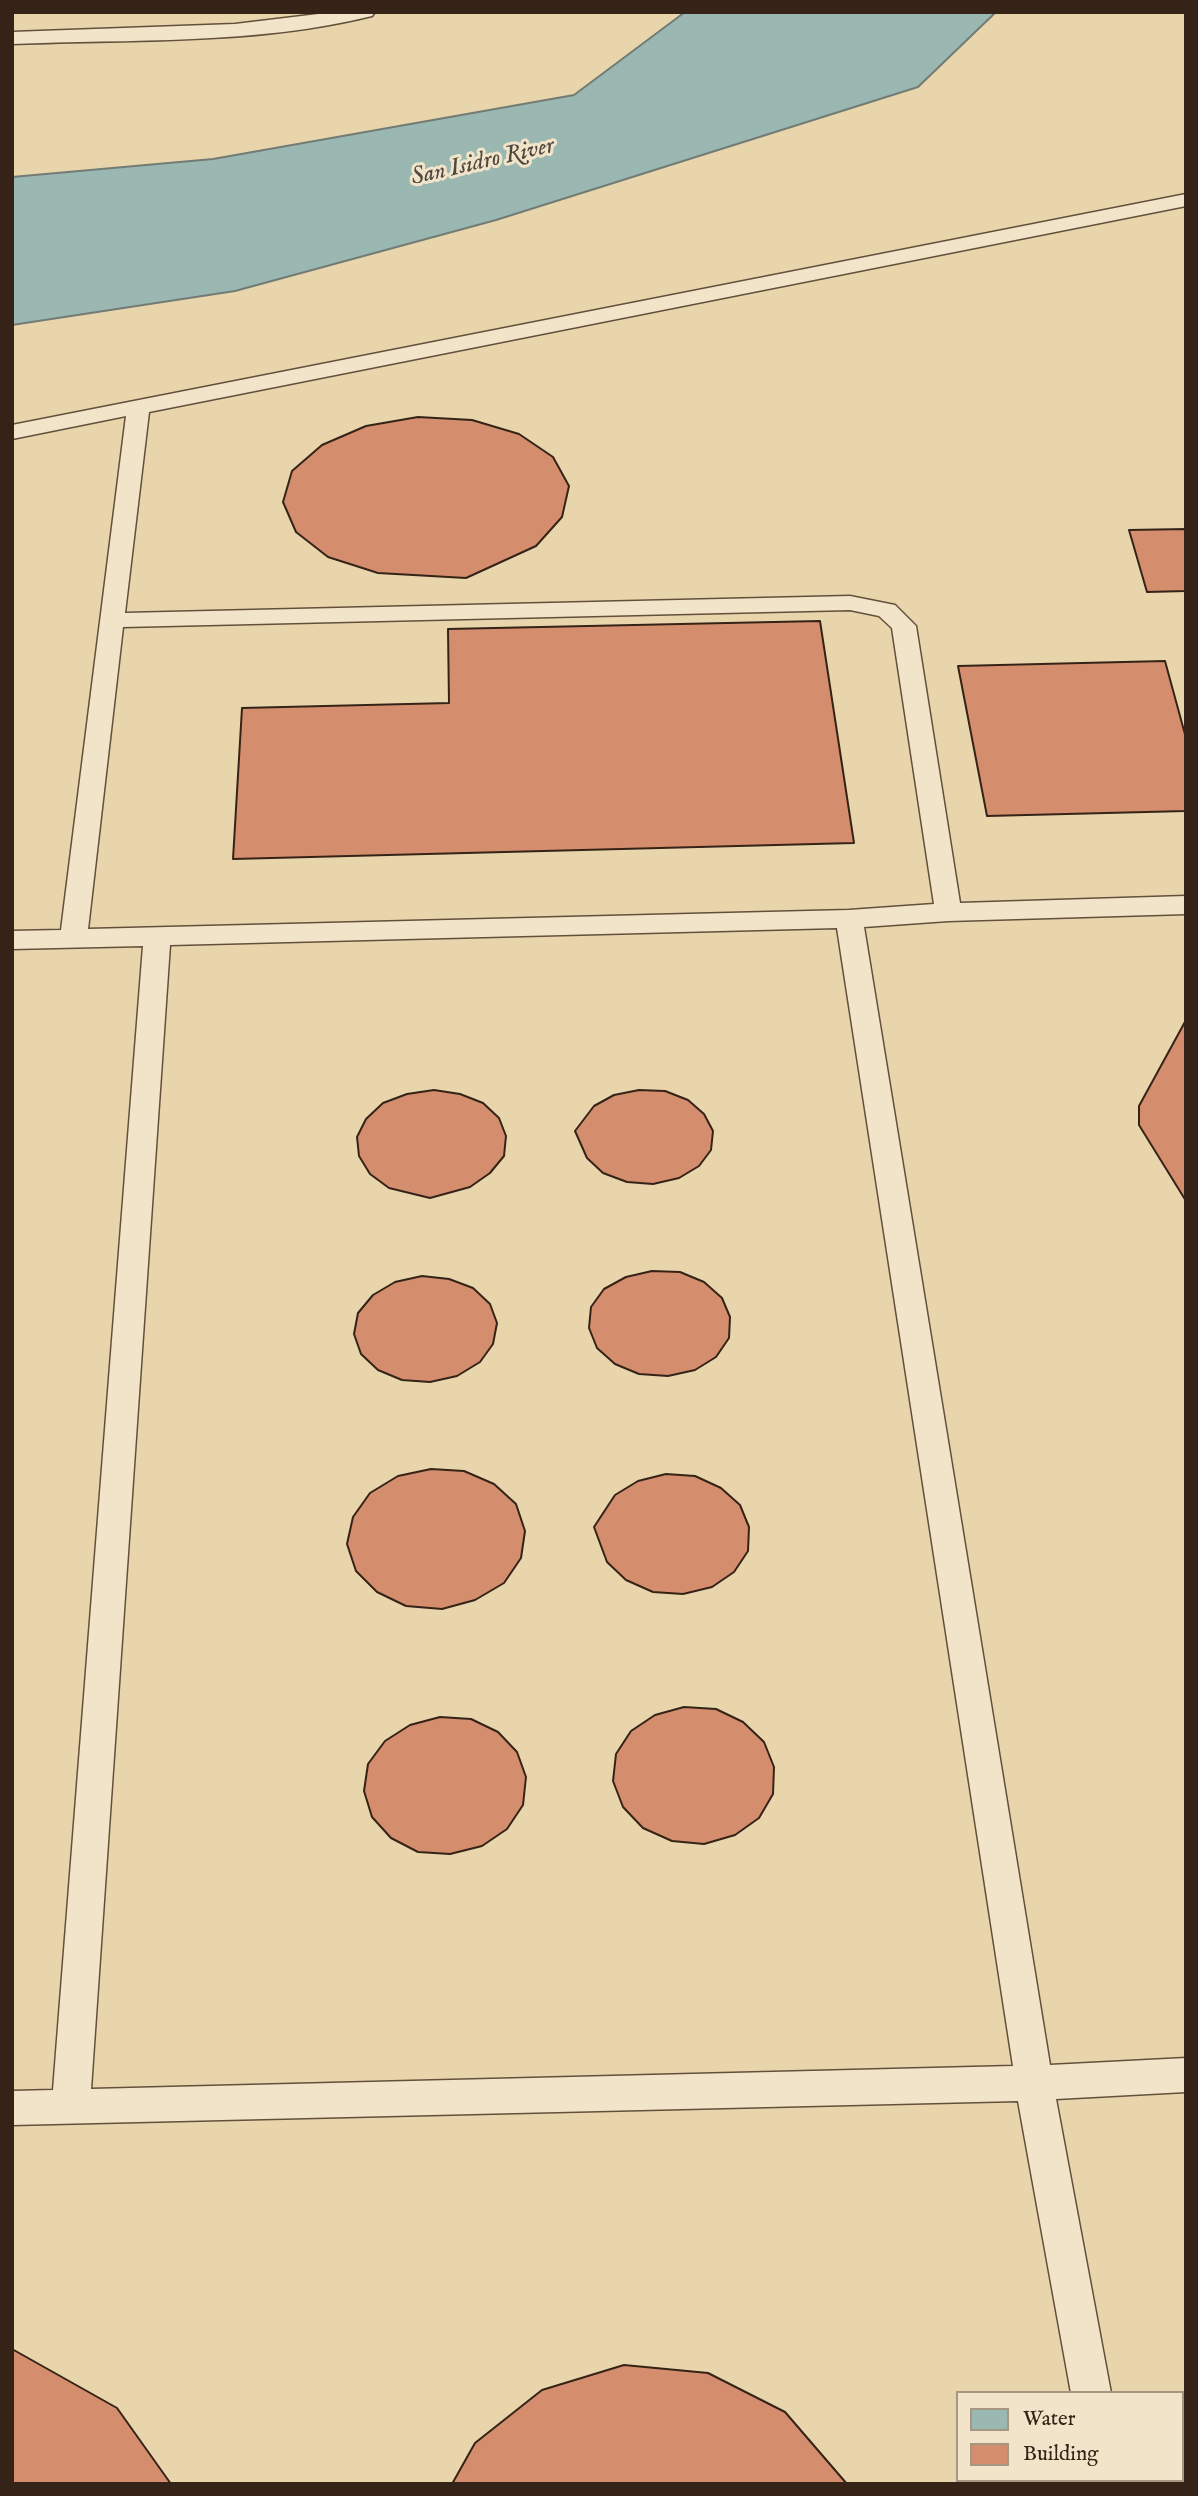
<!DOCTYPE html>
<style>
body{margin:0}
#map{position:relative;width:1198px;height:2496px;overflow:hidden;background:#e9d5ac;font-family:"IM FELL English",serif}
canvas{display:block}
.frame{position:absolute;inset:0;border:14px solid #352317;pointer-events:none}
.legend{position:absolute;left:956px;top:2391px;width:228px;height:91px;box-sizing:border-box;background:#f1e4c9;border:2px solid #a69782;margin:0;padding:9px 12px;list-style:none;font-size:21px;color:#352317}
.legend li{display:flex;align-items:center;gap:14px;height:35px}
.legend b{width:35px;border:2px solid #a69782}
</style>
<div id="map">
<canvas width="1198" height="2496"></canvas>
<div class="frame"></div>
<ul class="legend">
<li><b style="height:19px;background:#9ab7b2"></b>Water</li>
<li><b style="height:19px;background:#d48e6d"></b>Building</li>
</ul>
</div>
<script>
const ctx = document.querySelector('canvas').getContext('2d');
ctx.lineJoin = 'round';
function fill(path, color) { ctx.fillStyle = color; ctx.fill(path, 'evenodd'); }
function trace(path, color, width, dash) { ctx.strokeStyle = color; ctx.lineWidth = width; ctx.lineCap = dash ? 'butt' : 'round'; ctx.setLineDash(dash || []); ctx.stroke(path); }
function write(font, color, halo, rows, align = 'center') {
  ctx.font = font + ' "IM FELL English",serif'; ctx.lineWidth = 6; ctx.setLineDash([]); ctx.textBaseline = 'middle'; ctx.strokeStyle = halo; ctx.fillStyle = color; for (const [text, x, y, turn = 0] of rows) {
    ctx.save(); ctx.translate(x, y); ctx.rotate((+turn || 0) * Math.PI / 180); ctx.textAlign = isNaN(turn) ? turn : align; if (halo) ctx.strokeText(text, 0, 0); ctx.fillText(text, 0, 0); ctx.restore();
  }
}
const water = new Path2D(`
 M685,12H996L918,87L496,220L235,291L12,325V177L213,159L574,95Z`);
fill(water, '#9ab7b2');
trace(water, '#727c74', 2);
const building = new Path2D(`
 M418,417L472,420L519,434L553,457L569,486L562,517L536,546L466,578L378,573L328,557L296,532L283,502L292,471L322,445L366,426Z
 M1186,529V591L1147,592L1129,530Z
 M820,621L854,843L233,859L242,708L449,703L448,629Z
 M1165,661L1186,738V811L987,816L958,666Z
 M1186,1020V1201L1139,1125V1106Z
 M434,1090L460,1094L483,1103L499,1118L506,1136L504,1156L490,1173L470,1187L430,1198L389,1188L370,1174L359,1156L357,1137L366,1119L383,1103L407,1094Z
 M639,1090L665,1091L688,1100L704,1114L713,1131L711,1150L699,1166L679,1178L653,1184L627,1182L603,1173L587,1158L575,1131L594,1106L614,1095Z
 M652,1271L680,1272L704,1282L722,1298L730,1317L729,1338L716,1357L695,1370L668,1376L639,1374L615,1364L597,1348L589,1328L591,1307L604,1289L626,1277Z
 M422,1276L449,1279L473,1288L490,1304L497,1323L493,1344L480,1362L457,1376L430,1382L402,1380L378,1370L361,1354L354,1334L358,1313L373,1295L395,1282Z
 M431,1469L464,1471L494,1484L516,1504L525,1531L521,1558L504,1583L475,1600L442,1609L406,1606L377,1592L356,1571L347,1544L353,1517L370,1493L398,1476Z
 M666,1474L695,1476L721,1488L740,1505L749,1527L748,1551L734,1572L712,1587L683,1594L653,1592L626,1580L607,1562L594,1527L615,1495L638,1481Z
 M684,1707L716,1709L743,1722L764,1742L774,1767L773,1794L759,1818L735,1835L704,1844L672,1841L643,1828L623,1807L613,1781L616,1754L631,1731L655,1715Z
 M440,1717L471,1719L498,1732L517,1752L526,1777L523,1805L507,1829L482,1846L450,1854L418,1852L391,1838L372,1817L364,1791L368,1764L385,1741L410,1725Z
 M12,2349L117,2408L171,2484H12Z
 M624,2365L708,2373L785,2412L847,2484H452L475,2443L542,2390Z`);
fill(building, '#d48e6d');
trace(building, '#352317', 2);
const service = new Path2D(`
 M335,12H375L372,16C256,45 131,39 12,44V32L235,24Z
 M1186,194V206L149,412L125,613L850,596L895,605L916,626L960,903L1186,896V914L948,921L864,927L1050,2065L1186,2058V2092L1056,2099L1111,2393H1071L1018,2101L12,2125V2091L53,2090L143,946L12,949V931L61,930L126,416L12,439V425ZM850,610L879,616L892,628L934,904L849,910L88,929L123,627ZM837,928L1013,2066L91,2089L170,945Z
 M1087,2480H1128L1129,2484H1087Z`);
trace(service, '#62503c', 3);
fill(service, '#f1e4c9');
write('italic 24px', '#4e483e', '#f1e4c9', [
 ["San Isidro River",483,163,-13]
]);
</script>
